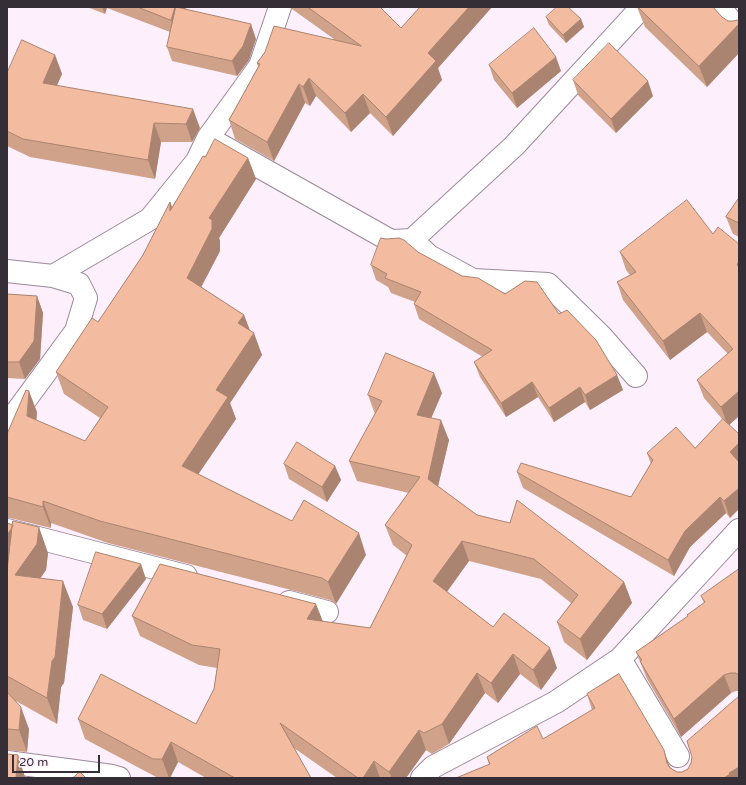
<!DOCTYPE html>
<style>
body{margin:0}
#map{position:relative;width:746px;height:785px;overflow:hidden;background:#fdeffc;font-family:"Varela Round",sans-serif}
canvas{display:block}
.frame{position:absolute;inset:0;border:8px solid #362e36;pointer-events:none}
.scale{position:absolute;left:12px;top:755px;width:88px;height:18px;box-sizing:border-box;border:2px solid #362e36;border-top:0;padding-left:5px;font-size:12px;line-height:14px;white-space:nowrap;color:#362e36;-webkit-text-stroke:3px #fdeffc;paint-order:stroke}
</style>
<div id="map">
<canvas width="746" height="785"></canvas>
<div class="frame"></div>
<div class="scale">20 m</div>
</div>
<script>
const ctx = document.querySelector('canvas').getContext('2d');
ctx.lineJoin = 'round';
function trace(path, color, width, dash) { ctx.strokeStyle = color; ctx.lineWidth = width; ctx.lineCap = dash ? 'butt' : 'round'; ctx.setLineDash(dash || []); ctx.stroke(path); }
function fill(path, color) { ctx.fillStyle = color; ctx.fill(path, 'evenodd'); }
const minor = new Path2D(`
 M719,7L739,30
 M208,138L391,241L412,240L514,146L642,7
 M412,240L429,256L473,280L548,284L601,336L636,376
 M7,271L53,276L79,284L86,298L76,331L7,425
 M53,276L150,219L197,161L208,138L260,66L280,7
 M7,530L186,576
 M289,602L327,612
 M620,659L678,756
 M7,762L112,776L119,778
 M422,778L433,767L556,702L620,659L739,530`);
trace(minor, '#9c889b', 24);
trace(minor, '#fff', 22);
fill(new Path2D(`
 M87,7H186V9L256,39L249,60L237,76L172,61L167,47L170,32L107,8L105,14Z
 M291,7H380L401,28L420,7H492L438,68L442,80L393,136L370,113L351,132L316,96L310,106L305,103L274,161L235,139L229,120L258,67L257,63L265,52L334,39L292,9Z
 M637,7H713L722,17L728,21H739V53L707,87L645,27Z
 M546,17L581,19L584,27L566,43L549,25Z
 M55,55L62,74L57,85L200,128L192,142H161L155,179L30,157L7,146V73Z
 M489,65L561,71L517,108L494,80Z
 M573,80L653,96L616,133L578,95Z
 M205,157L248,158L256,179L219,238L220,241V251L201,287L244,315L250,331L262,355L230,403L236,419L198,474L292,521L366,555L336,604L330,600L108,543L51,523V528L10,518H7V434L37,412L36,420L85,441L100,418L64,394L56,372L98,322L143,255L170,202L172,207Z
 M739,198V237L733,234L726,217Z
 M713,234L739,244V416L729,425L730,518L726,513L690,547L674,576L523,488L517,472L631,497L651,464L647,453L695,448L723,420L704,398L697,380L728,354L707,332L670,360L623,300L617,282L630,275L626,270L620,252Z
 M418,252L462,276L505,294L559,314L617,375L623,390L590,410L585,402L554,422L538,397L506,417L480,377L474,362L483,357L419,319L414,304L415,302L391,293L388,287L376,280L371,265Z
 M7,294L37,296L43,313L40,359L25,379L7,378Z
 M442,393L431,418L449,440L438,486L477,515L624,582L632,603L587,660L564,642L557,622L571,603L541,579L469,561L447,592L493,627L557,668L541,690L520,674L498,703L485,693L449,744L432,754L426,750L406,778H337L294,748L311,778H206L178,762L170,778H158L85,739L78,719L196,724L214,689L217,668L199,665L140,636L132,616L323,621L370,628L407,556L393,545L385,525L409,493L357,481L349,461L375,414L368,395Z
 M284,464L335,466L341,480L327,502L289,479Z
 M7,523L48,553L46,570L40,579L73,607L64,683L61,687L57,724L16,701L29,729L27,752L7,750V571L8,567L7,568Z
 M739,569V691H736L731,693L681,737L647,679L636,652L688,616L687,615L704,603L701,596Z
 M146,579L107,629L83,620L78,605Z
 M587,694L671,768L677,772H682L688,769L739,778L489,764L487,757L543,739L592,710Z`), '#d1a28a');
fill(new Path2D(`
 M102,7H107L105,14Z
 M175,7H186L176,34L171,20Z
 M469,7H492L438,68L442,80L393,136L386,117L428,53Z
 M581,19L584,27L566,43L563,35Z
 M251,24L256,39L249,60L237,76L232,61Z
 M739,24V53L707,87L699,66Z
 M55,55L62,74L50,101L43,83Z
 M556,57L561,71L517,108L512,93Z
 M309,78L316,96L310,106L303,87Z
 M648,81L653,96L616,133L611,119Z
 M299,84L305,103L274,161L267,142Z
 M363,94L370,113L351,132L345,113Z
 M193,109L200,128L192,142L186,124Z
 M154,123L161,142L155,179L148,160Z
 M248,158L256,179L219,238L220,241V251L195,299L187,278L209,218Z
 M170,202L178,223L170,211Z
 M37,296L43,313L40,359L25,379L19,362Z
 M700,313L707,332L670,360L663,341Z
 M244,315L252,336L254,333L262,355L230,403L236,419L189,488L182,466L216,390L238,323Z
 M434,373L442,393L424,435L417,415Z
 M617,375L623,390L590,410L585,395Z
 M532,382L538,397L506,417L501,403Z
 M580,387L585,402L554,422L549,408Z
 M29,391L37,412L35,437L27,416Z
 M739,391V416L728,426L721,407Z
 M441,420L449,440L435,499L428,479Z
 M739,443V465L730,452Z
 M335,466L341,480L327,502L322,487Z
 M739,488V509L730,518L724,501Z
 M720,497L726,513L690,547L674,576L668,560L685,531Z
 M43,501L51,523V528L43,507Z
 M14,525L22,547L7,568V535Z
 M39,527L48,553L46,570L24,601L15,575Z
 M359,533L366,555L336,604L328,582Z
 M462,541L469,561L440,601L433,581Z
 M141,564L146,579L107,629L102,614Z
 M63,581L73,607L64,683L61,687L57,724L47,698L52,661Z
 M624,582L632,603L587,660L580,639Z
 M316,604L324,624L307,619Z
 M550,648L557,668L541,690L533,670Z
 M513,654L520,674L498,703L491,683Z
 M477,673L485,693L449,744L442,724Z
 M724,675L731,693L681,737L674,719Z
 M21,707L29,729L27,752L19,730Z
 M419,730L426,750L406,778H392L389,772Z
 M171,742L178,762L170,778H169L162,759Z
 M664,750L670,768L673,778L667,763Z
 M18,755L25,777V778H16Z
 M374,761L380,778H363Z
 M739,767V778H724L729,773Z`), '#aa8470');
const building = new Path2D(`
 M138,7H175L171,20Z
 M176,7L251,24L243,46L232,61L167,47Z
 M308,7H380L401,28L420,7H469L428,53L436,61L386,117L363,94L345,113L309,78L303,87L299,84L267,142L229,120L260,64L257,63L265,52L274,26L361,46Z
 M557,7H568L581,19L563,35L546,17Z
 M638,7H713L722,17L728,21H733L737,20L739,21V24L699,66Z
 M534,28L556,57L512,93L489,65Z
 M22,40L55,55L43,83L193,109L186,124L154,123L148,160L23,139L7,131V73Z
 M609,43L648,81L611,119L573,80Z
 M215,139L248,158L209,218L212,220V229L187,278L244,315L238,323L254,333L216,390L228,397L182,466L292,521L304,500L359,533L328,582L322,578L100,521L43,501V507L7,497V434L26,390L29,391L27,416L85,441L108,407L56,372L92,318L98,322L143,255L170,202V211L203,156L205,157Z
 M739,198V223L726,217Z
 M687,200L713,234L718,227L739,244V261L737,265L739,267V391L721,407L697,380L733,349L700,313L663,341L617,282L636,272L620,252Z
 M381,238L386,239L399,238L404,240L418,252L462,276L478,278L505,294L525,281L537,282L559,314L567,310L596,340L617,375L585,395L580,387L549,408L532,382L501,403L474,362L492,350L414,304L421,292L385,278L387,274L371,265Z
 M7,294L37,296L34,341L19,362H7Z
 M386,353L434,373L417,415L441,420L428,479L477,515L510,523L517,500L624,582L580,639L557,622L578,595L534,559L462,541L433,581L493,627L504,613L550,648L533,670L513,654L491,683L477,673L442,724L424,733L419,730L389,772L374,761L363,778H358L280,723L311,778H235L171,742L162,759H153L78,719L101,674L196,724L214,689L220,649L192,645L132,616L160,564L316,604L307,619L370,628L412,545L385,525L420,477L349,461L382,401L368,395Z
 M723,419L739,434V443L730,452L739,462V488L724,501L720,497L685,531L668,560L517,472L521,463L631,497L653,460L647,453L676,427L695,448Z
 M297,442L335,466L322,487L284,464Z
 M13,521L39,527L37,544L15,575L63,581L55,657L52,661L47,698L7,676V571Z
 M7,523L13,525V526L7,535Z
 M96,552L141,564L102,614L78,605Z
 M739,569V675L736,673H730L724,675L674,719L640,661L642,660L636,652L688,616L687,615L705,602L701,596Z
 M619,674L664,750L667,763L670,768L677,772H682L688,769L691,763L692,757L687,741L739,696V767L729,773L730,774L724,778H456L490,764L487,757L537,726L543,739L595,708L587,694Z
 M7,692L21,707L19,730L7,729Z
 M7,754L18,755L16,778H7Z
 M80,772L86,778H73Z`);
fill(building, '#f3bca0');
trace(building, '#aa8470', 1);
</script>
